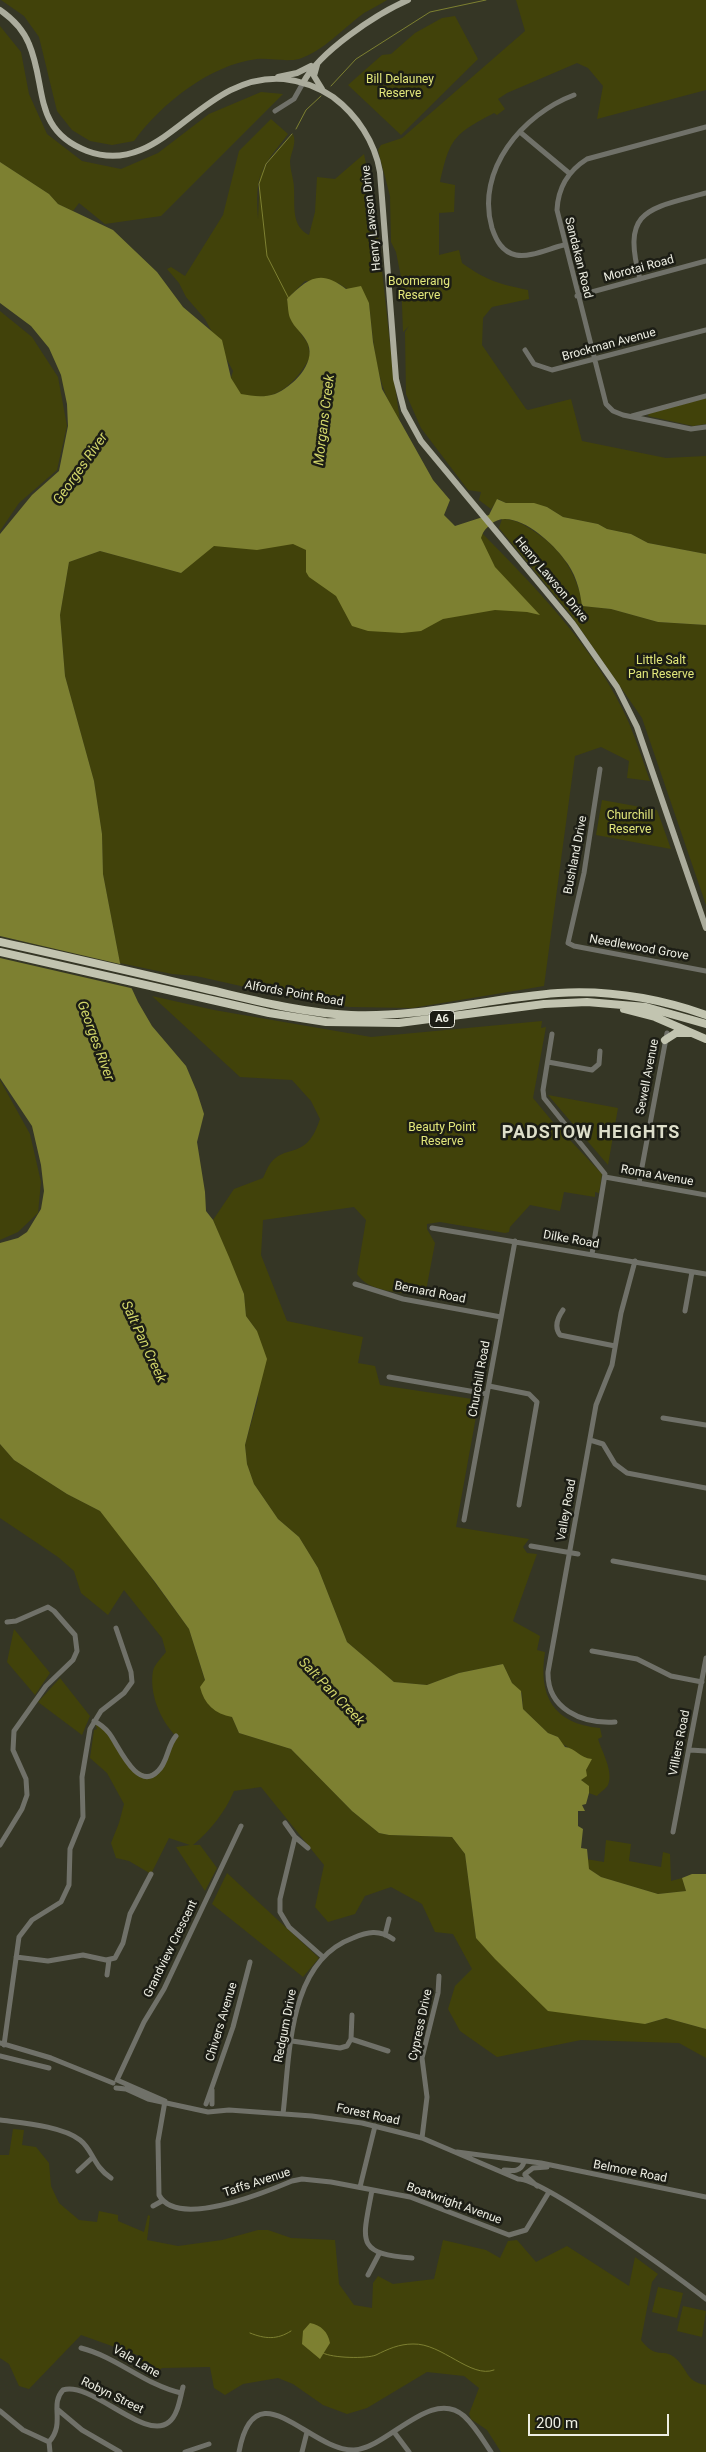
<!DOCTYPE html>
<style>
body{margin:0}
#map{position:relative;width:706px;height:2452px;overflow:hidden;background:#353625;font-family:Roboto,sans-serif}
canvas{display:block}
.scale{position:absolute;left:528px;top:2414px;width:141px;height:22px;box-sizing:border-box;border:2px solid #edeee3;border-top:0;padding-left:6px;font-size:15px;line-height:18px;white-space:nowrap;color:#edeee3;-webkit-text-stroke:4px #1c1d15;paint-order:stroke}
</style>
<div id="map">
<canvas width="706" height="2452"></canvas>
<div class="scale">200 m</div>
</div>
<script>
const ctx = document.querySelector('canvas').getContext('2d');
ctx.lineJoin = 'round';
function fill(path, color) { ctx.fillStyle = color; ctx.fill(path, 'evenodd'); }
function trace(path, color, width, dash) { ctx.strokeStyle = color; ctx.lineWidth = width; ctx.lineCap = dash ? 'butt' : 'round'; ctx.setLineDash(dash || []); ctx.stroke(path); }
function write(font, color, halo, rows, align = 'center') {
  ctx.font = font + ' Roboto,sans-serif'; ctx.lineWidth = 5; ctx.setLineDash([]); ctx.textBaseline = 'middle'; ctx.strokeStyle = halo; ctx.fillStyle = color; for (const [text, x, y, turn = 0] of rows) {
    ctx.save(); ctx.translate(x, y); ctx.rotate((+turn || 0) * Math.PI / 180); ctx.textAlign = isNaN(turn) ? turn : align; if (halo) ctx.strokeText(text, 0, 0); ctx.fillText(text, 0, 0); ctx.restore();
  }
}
fill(new Path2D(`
 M1,0H387C380,4 372,9 364,13C343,28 324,51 299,59C286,62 271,58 257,59C209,65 161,104 134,141L112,145L90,141L72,130L57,111L39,37L24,16Z
 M516,0H706V90L597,119L603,86L588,68L577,63L507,93L498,99L505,109L497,115L494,113C454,134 450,138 440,182L455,185L454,212L439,213V255L459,250L462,263C487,281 499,284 528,290L529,299L492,307L483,318L482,345L526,409L528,410L571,399L582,441L666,458L706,456V554L648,543L631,534L607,529L598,524L563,517L547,507L530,503H506L498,499L491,509L479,500L481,492L468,490L421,428L406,394L405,332L409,326L403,332L401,277L396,252L391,242L390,196L378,150L381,145L402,138L525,31Z
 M455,16L478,59L401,135L348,85L382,55L391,54L415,33L442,18Z
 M0,26L21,52L29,94L47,134L82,161L121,169L158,153L209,114L261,92L283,94L161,216L105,224L79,203L73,211L58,204L49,194L0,162Z
 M271,119L288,134C260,170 255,173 258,219L260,175L271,158L293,134C297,143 291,152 290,161C290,170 294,180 294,189C295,206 291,226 309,235L315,212L317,177L335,179L364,154C383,242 386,331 400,420C375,386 374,344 369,303L338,283L305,281L287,299L291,319L308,344L310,357C299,378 279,401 253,396C248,396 241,396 238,392C235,388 233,382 231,378L233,371L205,319L186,297L179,283L167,269L171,267L185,276L223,215L239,151Z
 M0,311L32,337L58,377L67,426L57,470L19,503L0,531Z
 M706,398V424L693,426L648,416L649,413Z
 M502,519C517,519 526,526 538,534C564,552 577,576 583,606L611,609L658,622L706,625V905L642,718L570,614L499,528Z
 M482,533C538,590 597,650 629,723C637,742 643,762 650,781L627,778L629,761L601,747L575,756L544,986L412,1008L350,1007L317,1003L196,976L172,974L120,963L103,874L102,834L94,781L65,676L60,615L69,562L100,551L181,573L212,535L476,554Z
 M602,800L657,810L671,849L596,835Z
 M152,996L214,1010L371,1037L542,1021L541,1028L546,1027L533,1098L552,1121L602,1174L599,1193L595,1192V1197L564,1192L560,1211L530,1205L510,1227L509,1232L505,1233L440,1222L427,1224V1229L435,1243L425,1296C403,1292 369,1293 357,1274L366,1220L354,1207L263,1220L261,1255L287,1321L363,1337L358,1363L375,1366L380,1385L479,1400L456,1527L529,1539L523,1547L527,1553L537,1554L513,1621L540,1636L537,1650L545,1652C538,1695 553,1724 600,1728L602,1737L598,1739C602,1752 614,1772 608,1785C606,1789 600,1792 597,1796L589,1793L586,1784L581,1780L589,1764L580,1755L561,1743L558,1737L548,1733L523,1709L522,1693L512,1683L503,1664L459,1673L427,1685L394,1682L347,1642L318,1568L299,1537L278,1519L254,1484L247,1464L245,1445L258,1399L257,1331L246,1316L244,1294L213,1220L234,1189L263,1178C265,1174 267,1168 270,1164C287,1142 306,1162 320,1119L311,1101L292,1080L240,1077Z
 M0,1080L30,1134L41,1182L38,1213L18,1232L0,1240Z
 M548,1095L618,1108L608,1165Z
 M0,1444L14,1460L67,1494L100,1511L117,1531L189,1629L205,1681L232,1717L239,1733L291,1749L352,1811L379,1833L389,1835L452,1837L465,1854L476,1938L645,2024L666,2018L706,2029V2058L679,2043L581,2040L497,2057L460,2031L448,2009L455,1986L472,1969L453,1934L435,1932L422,1904L391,1887L365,1896L355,1914L328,1922L315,1907L324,1865L261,1787L234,1791C225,1812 211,1830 193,1845H200L217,1868L205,1891L176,1847L190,1845L169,1838L151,1874L129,1861L116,1858L111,1843L119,1823L124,1804L107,1773L90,1758L94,1730L97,1729L94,1721L102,1726L128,1765L146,1775L160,1770L176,1736C160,1720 149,1693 153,1671C154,1665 162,1657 166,1652L162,1638L124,1590L108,1615L81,1593L74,1571L58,1557L0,1518Z
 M14,1629L50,1673L35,1695L7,1662Z
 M60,1678L90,1716L82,1735L38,1702Z
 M606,1840L631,1844L629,1861L661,1867L663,1852L670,1854L671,1881L682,1878L686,1891L658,1894L601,1877L589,1869L586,1859L604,1862Z
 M227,1873L319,1958L303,1977L212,1904Z
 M13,2129L24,2130L22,2145L36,2147L49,2163L51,2186L59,2203L79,2220L97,2222L99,2211L118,2215V2221L144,2232L148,2215L150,2216L147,2240L178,2246L222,2240L258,2230H268L291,2238L335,2240L339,2284L354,2305L372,2308L373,2283L378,2276L393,2284L434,2279L443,2240L486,2250L500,2258L508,2241L517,2240L536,2262L567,2246L629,2286L635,2257L658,2274L652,2282L641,2340C656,2360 662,2348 674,2357C689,2369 684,2381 706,2385V2452H501L487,2430L471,2419L469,2414L479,2388L464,2376L427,2372L367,2408L347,2414L323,2405L293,2384L278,2378L243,2384L225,2395L214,2388L210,2367L162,2368L151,2377L140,2369V2356L81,2335L29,2389L19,2386L9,2364L0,2358V2155H9Z
 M658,2287L683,2293L677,2318L652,2312Z
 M683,2306L706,2311L702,2337L677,2331Z`), '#41420a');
fill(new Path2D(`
 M0,162L49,194L58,204L113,230L157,272L183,307L222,340L231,378L241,394C252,396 263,398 275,394C292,387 316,364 308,344C304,334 294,328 290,318C288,313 288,305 287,299C307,279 320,268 346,289L361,286L369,303L373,342L382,389L433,480L450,500L444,515L455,526L489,515L497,499L506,503H534L547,507L563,517L598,524L607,529L631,534L648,543L706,554V625L658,622L611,609L582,606C580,589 575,572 564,559C551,541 511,505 490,525C485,529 483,532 481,538L495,567L540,615L527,612L495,610L443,619L421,631L402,633L368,631L352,626L336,596L309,577L306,572V550L293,544L257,550L214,546L181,573L100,551L69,562L60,615L65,676L94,781L102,834L103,874L120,963L138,1002L152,1026L186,1066L197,1092L204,1114L197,1142L205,1192L206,1211L213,1220L229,1257L244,1294L246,1316L257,1331L267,1359L245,1445L247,1464L254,1484L278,1519L299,1537L318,1568L347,1642L394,1682L427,1685L459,1673L503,1664L512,1683L521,1691L523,1709L548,1733L558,1737L565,1747C576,1748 579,1758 592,1759L586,1770L587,1776L581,1780L589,1786V1793L586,1804L582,1805L585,1811H578V1826L583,1829L581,1848L587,1849L589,1869L601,1877L658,1894L686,1891L682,1878L692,1874H706V2029L666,2018L645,2024L548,2011L495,1959L476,1938L465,1854L452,1837L389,1835L379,1833L352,1811L291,1749L239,1733L232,1717C215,1714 204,1704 200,1687L205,1680L189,1629L155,1582L100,1511L67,1494L14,1460L0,1444V1243L18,1238L27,1232L41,1209L44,1191L41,1165L32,1126L0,1078V534L32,495L59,471L68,426L67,404L61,375L49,348L31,326L0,303Z
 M310,2323C321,2325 328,2332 330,2343L320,2359L302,2344L303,2331Z`), '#7d8031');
fill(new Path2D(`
 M0,936L124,965L135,989L0,958Z`), '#353625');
trace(new Path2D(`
 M331,86L356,59L430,12L486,0
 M296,129L306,110L321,96
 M289,299L267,256L259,184L266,164L292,134
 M250,2333C265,2339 277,2340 291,2331
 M323,2353C332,2358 366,2359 376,2355C388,2349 399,2344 413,2344C442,2343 471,2379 494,2370`), '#7d8031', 1);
trace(new Path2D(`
 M275,111L294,99L303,83
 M706,127L587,159C568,171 558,188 557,210L606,404L613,411L623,415L691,429L706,427
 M520,132L569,173
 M564,245C550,248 530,258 516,255C502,252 496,240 492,228C475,170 523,114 574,95
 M640,279C621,209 648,209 706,193
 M577,296L706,261
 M525,350L534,364L552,370L706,330
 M632,416L706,396
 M600,769L584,873L568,943L574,946L706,971
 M552,1034L543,1090L544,1098L605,1174L592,1254
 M548,1062L592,1070L599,1064L600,1051
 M605,1177L706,1195
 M639,1183L667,1033
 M432,1228L706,1274
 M355,1284L403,1299L501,1317
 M563,1310C558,1317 554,1327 560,1335L615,1346
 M685,1311L692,1272
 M389,1377L487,1394
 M489,1386L529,1394L537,1402L519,1505
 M663,1418L706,1425
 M590,1440L603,1444L615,1464L627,1473L706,1488
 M464,1520L515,1241
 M531,1546L578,1554
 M613,1561L706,1578
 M592,1651L637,1659L671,1676L702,1682
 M94,1721C100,1724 105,1728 109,1733C118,1744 137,1793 158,1771C168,1762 167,1746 176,1736
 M615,1722C582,1724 547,1709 548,1672L596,1405L612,1365L621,1313L635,1261
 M690,1750L706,1751
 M285,1823L295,1837
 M673,1832L706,1658
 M0,1845L22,1809L27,1795L26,1779L13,1750L14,1731L46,1686L73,1660L77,1651L75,1635L54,1611L48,1607L16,1621L7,1622
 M308,1848L295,1837L280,1899V1912L289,1927L323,1957
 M385,1935L389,1919
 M16,1957L48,1961L83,1955L106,1960L115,1958L123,1943L130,1914L151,1874
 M107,1975L109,1960
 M351,2039L352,2015
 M292,2041L340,2048L347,2046L351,2039L388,2051
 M0,2043L51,2058L113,2083
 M4,2045L19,1937L32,1920L61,1902L69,1885L70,1849L83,1817L82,1777L90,1729L101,1711L124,1693L132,1682L131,1672L116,1628
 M0,2056L49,2068
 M117,2080L144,2022L164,1989L241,1826
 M117,2080L165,2101
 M116,2088L126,2089L148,2099L208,2112L229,2110L312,2116L362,2123L422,2138L518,2179C543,2178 679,2278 706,2299
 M165,2101L158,2141L159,2195C177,2229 266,2192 292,2181L302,2179L331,2182L410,2197L509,2235L526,2230L549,2192
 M206,2104L233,2027L250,1962
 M212,2104V2090
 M283,2114C290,2056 287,1962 353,1938C367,1932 379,1929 393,1939
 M0,2120C22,2123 62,2126 80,2140C93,2150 93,2166 111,2178
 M422,2138L427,2097L422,2058L438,1993L439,1976
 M457,2152L541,2163L706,2197
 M504,2170C513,2171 521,2172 524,2162
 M78,2171L92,2158
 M525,2174L533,2168L547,2167
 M525,2175L537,2186
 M360,2187L375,2126
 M372,2190C363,2240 354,2254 412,2258
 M153,2206L162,2201
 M368,2275L379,2254
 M81,2348C117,2357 145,2385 181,2393
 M57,2409L82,2430L120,2452
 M0,2411L23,2430L49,2442L50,2452
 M394,2432L409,2452
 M49,2442C66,2423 49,2405 63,2390C92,2381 145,2442 169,2422C178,2415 180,2398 183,2387
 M185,2452L209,2444
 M239,2452C255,2366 309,2451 354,2450C388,2448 431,2387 464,2416C475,2426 483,2440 491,2452
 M302,2452L307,2432`), '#707169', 5);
trace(new Path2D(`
 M0,10C13,19 23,29 29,44C47,86 32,130 87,151C164,180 199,72 284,79C302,81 318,87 333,97C357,115 375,142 380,172L396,379L404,410L421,441L573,624L617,687L637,727L706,928
 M317,65L314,76L322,89
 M278,77L297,73L311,66
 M303,83C319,52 376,14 408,0`), '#abac9c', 6);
trace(new Path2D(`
 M0,942C69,957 137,973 206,989C254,1000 302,1013 351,1015C421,1018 488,998 558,993C608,990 658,998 706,1015
 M0,952L269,1013L326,1022L399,1023L544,1004L587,1002L646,1007L706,1024
 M624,1009L655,1017L706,1039
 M665,1040L676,1033H689`), '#c2c4b0', 8);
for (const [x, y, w] of [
 [442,1019,25]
]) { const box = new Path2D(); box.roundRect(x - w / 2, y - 8.5, w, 17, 4); ctx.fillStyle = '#1c1d15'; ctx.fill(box); trace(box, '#edeee3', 1); }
write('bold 11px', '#edeee3', null, [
 ["A6",442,1019]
]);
write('12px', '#e2e77b', '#1c1d15', [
 ["Bill Delauney",400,80],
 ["Reserve",400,94],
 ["Boomerang",419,282],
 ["Reserve",419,296],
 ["Little Salt",661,661],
 ["Pan Reserve",661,675],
 ["Churchill",630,816],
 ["Reserve",630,830],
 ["Beauty Point",442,1128],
 ["Reserve",442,1142]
]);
write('12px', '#edeee3', '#1c1d15', [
 ["Henry Lawson Drive",372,218,-96],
 ["Sandakan Road",578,258,76],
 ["Morotai Road",639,269,-15],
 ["Brockman Avenue",609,345,-15],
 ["Henry Lawson Drive",551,580,50],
 ["Bushland Drive",576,855,-79],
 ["Needlewood Grove",639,948,10],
 ["Alfords Point Road",294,994,10],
 ["Sewell Avenue",648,1077,-79],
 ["Roma Avenue",657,1176,10],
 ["Dilke Road",571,1240,10],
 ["Bernard Road",430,1293,11],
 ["Churchill Road",480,1379,-80],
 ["Valley Road",567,1510,-80],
 ["Villiers Road",680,1743,-79],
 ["Grandview Crescent",171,1949,-64],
 ["Chivers Avenue",222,2022,-73],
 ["Cypress Drive",421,2025,-78],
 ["Redgum Drive",286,2026,-79],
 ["Forest Road",368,2115,12],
 ["Belmore Road",630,2172,11],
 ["Taffs Avenue",257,2183,-18],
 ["Boatwright Avenue",454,2204,20],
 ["Vale Lane",136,2362,30],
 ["Robyn Street",112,2396,26]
]);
write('italic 14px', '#d1d569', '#1c1d15', [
 ["Morgans Creek",325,420,-83],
 ["Georges River",81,469,-55],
 ["Georges River",95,1041,70],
 ["Salt Pan Creek",143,1342,65],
 ["Salt Pan Creek",331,1692,46]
]);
ctx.letterSpacing = '1px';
write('bold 18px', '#dddeca', '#1c1d15', [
 ["PADSTOW HEIGHTS",591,1133]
]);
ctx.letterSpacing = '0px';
</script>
